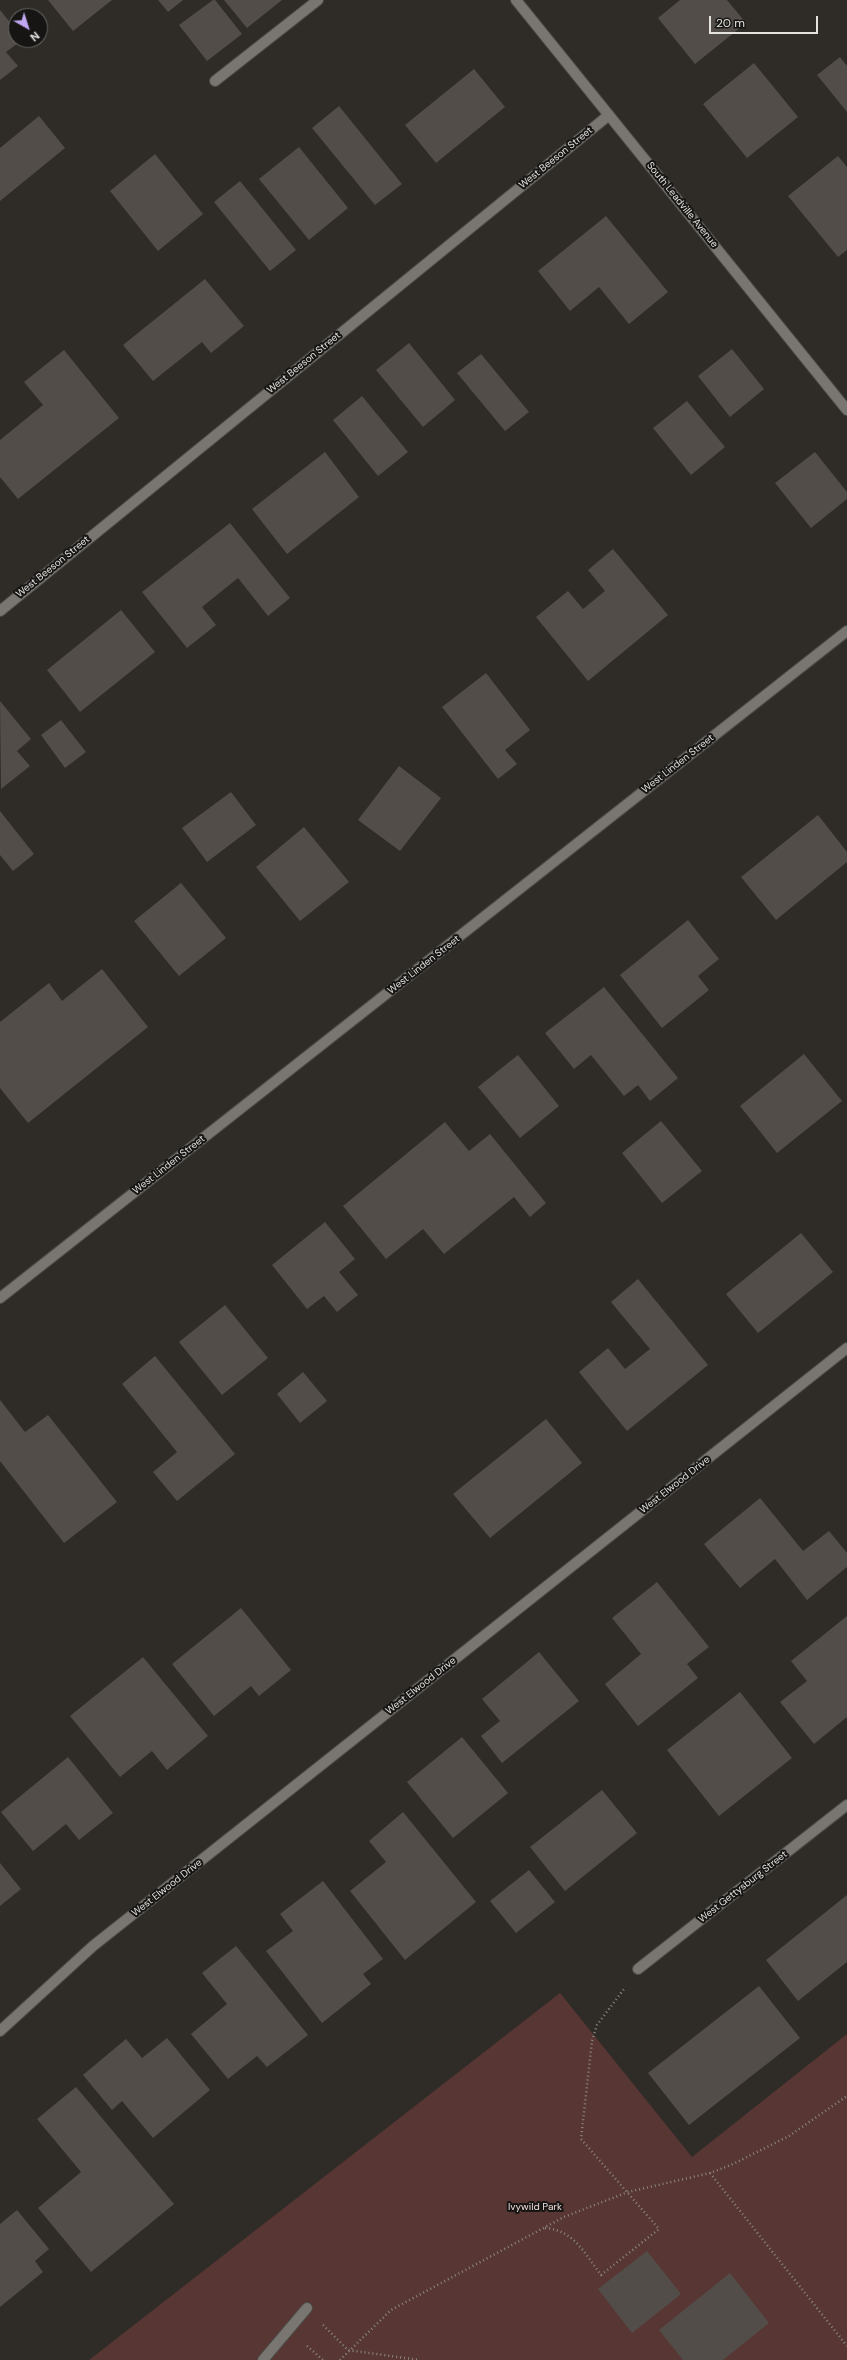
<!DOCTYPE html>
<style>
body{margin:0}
#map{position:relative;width:847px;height:2360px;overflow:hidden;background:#2f2c28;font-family:"DM Sans",sans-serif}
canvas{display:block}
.north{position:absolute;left:8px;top:8px;width:40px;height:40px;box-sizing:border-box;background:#161513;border:1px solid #686765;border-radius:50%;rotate:141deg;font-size:11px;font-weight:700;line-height:16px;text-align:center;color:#e4e3e0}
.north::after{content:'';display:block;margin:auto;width:14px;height:18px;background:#c1a8f3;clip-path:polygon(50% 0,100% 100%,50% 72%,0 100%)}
.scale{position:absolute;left:709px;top:16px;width:109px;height:18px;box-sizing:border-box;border:2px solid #e4e3e0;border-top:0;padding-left:5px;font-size:12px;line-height:14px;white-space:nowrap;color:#e4e3e0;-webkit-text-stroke:3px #161513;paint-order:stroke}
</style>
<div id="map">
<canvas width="847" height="2360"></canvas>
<div class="north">N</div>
<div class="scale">20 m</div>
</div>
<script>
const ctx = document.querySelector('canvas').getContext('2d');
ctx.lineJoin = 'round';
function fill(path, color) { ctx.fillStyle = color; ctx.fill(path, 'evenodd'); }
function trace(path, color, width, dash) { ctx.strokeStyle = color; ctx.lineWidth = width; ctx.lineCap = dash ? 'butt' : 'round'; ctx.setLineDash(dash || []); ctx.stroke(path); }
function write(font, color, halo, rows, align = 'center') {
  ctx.font = font + ' "DM Sans",sans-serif'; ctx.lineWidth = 4; ctx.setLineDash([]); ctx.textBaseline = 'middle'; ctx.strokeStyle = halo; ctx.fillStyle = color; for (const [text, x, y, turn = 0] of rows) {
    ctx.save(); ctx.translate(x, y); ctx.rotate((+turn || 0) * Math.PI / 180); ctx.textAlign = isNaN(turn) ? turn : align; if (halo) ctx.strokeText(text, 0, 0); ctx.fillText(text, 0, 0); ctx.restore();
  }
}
fill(new Path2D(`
 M560,1993L692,2157L847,2034V2360H89Z`), '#583633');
fill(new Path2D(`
 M48,0H112L73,31Z
 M158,0H183L168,12Z
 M213,0H215L242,34L207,61L179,25Z
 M224,0H282L247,28Z
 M680,0H727L746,23L695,64L658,18Z
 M0,10L16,30V40H22L6,52L18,66L0,80Z
 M840,57L847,66V112L817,75Z
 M754,63L798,117L747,158L703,104Z
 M474,69L505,107L436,163L405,125Z
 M339,106L402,184L375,205L312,128Z
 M39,116L65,148L0,201V148Z
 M299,147L348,208L309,240L259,179Z
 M155,154L203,214L158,251L110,191Z
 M838,156L847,167V250L838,257L788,196Z
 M240,181L296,250L270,271L214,202Z
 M606,216L668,292L629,324L599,287L570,311L538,271Z
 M205,279L244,326L211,353L202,342L153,381L123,345Z
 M409,343L455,400L423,427L376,370Z
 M732,349L764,389L730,417L698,376Z
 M64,350L119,418L18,499L0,477V440L43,405L24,382Z
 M481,354L529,412L505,431L457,373Z
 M362,396L408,452L378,476L333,420Z
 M687,401L725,447L691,475L653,428Z
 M325,452L359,497L287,554L252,509Z
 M815,452L847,492V499L811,528L775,483Z
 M230,523L290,598L268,616L238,578L202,607L216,625L187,648L142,592Z
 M613,549L668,615L588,681L536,617L568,591L583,609L605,591L588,570Z
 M121,610L155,652L80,712L47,670Z
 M486,673L530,730L505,750L517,764L498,779L442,707Z
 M0,701L31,739L17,751L30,766L1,789Z
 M61,720L86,752L65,768L41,735Z
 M399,766L441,798L400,851L358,820Z
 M231,792L256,825L207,862L182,828Z
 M0,811L34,854L13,871L0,855Z
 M818,815L847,852V862L776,920L741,877Z
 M304,827L349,882L300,921L256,867Z
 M181,883L226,938L179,976L134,921Z
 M688,920L719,959L698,976L709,990L662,1028L620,975Z
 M102,969L148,1027L28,1123L0,1088V1022L49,983L62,1001Z
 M604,987L678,1078L650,1101L638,1085L624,1096L591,1055L574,1069L545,1033Z
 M804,1054L842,1101L777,1153L740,1106Z
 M518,1055L559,1106L520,1138L478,1087Z
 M661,1121L702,1171L662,1203L622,1153Z
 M445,1122L469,1151L490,1134L546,1203L530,1217L514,1197L444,1254L423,1229L386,1259L343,1206Z
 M325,1222L355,1259L339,1272L358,1295L337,1312L324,1296L307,1309L272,1265Z
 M801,1233L833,1272L758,1333L726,1294Z
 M638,1279L708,1365L627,1431L579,1372L608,1348L625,1369L650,1349L611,1302Z
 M225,1305L268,1358L222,1395L179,1342Z
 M155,1356L235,1454L177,1501L153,1472L177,1452L122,1384Z
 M303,1372L327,1401L300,1423L277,1394Z
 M0,1400L25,1432L48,1415L117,1502L64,1543L0,1461Z
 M546,1419L582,1463L490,1538L453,1494Z
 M760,1498L803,1551L829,1531L847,1553V1567L807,1600L775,1559L740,1588L704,1544Z
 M657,1582L709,1647L687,1664L698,1678L638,1726L605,1684L641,1654L612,1618Z
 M241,1608L291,1670L259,1696L251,1686L214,1716L172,1664Z
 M847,1616V1717L814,1744L780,1702L807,1681L791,1661Z
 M539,1652L579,1701L502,1763L481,1736L500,1721L482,1699Z
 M143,1657L208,1736L167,1770L152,1751L120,1777L70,1716Z
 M740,1692L792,1758L719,1816L667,1750Z
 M462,1737L508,1793L453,1838L407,1782Z
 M68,1757L113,1813L79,1840L66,1824L33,1851L1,1812Z
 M602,1790L637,1833L565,1891L530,1847Z
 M403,1812L476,1902L405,1960L350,1891L386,1862L369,1841Z
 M0,1863L21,1889L0,1906Z
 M529,1870L555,1902L516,1933L490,1901Z
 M323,1881L383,1959L363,1974L371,1984L322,2023L266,1951L293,1931L280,1914Z
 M847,1895V1962L798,2001L766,1960Z
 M236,1946L308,2035L267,2067L257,2056L228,2079L191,2034L227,2004L202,1973Z
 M759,1986L800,2038L689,2125L648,2073Z
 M167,2038L210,2090L153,2138L122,2101L112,2110L83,2075L126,2039L142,2058Z
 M76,2087L174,2204L91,2272L38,2208L81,2172L37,2119Z
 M17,2210L49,2249L35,2261L43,2272L0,2307V2224Z
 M647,2251L681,2294L632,2333L598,2289Z
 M730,2273L769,2323L723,2360H683L659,2330Z`), '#524d49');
const minor = new Path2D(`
 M516,0L847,410
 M215,81L318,0
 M0,611L609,115
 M0,1298L847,631
 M638,1969L847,1805
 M0,2031L93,1946L847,1348
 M263,2360L307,2308`);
trace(minor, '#4c4b47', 12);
trace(new Path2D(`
 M710,2173L847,2346
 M545,2228C574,2230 585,2254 601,2275L659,2229L581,2139L592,2041L597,2025L624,1989
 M323,2325L348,2350L419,2360
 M307,2346L323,2360
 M340,2360L391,2310L564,2217L628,2192L710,2173L731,2165L789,2136L847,2096`), '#8a8884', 2.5, [1, 3]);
trace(minor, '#797671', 10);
write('10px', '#e4e3e0', '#161513', [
 ["West Beeson Street",556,158,-39],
 ["South Leadville Avenue",682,205,51],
 ["West Beeson Street",304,363,-39],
 ["West Beeson Street",53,567,-39],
 ["West Linden Street",678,764,-38],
 ["West Linden Street",424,965,-38],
 ["West Linden Street",169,1165,-38],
 ["West Elwood Drive",675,1485,-38],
 ["West Elwood Drive",421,1686,-38],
 ["West Gettysburg Street",743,1887,-38],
 ["West Elwood Drive",167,1888,-38]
]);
write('10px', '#f2dedc', '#161513', [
 ["Ivywild Park",535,2207]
]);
</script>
